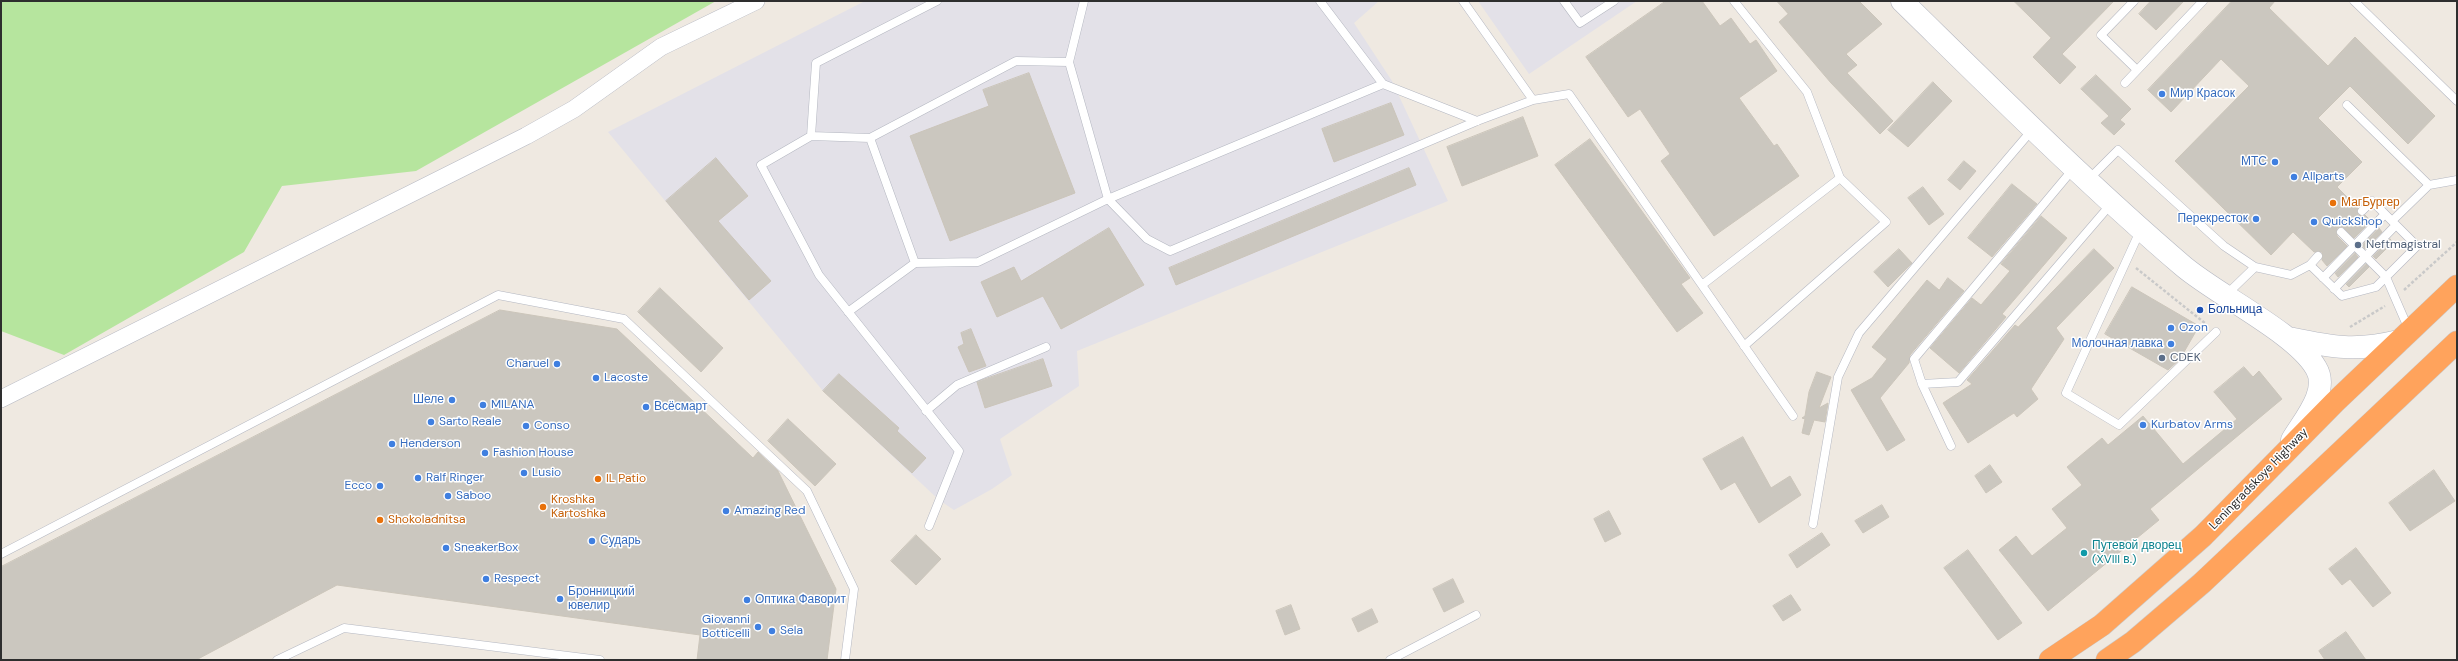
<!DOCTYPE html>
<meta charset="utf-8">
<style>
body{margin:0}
#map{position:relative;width:2458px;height:661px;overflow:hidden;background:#efe9e1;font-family:"DM Sans",sans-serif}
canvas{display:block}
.frame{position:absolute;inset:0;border:2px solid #2e2e2e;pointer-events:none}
</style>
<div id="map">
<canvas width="2458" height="661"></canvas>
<div class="frame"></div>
</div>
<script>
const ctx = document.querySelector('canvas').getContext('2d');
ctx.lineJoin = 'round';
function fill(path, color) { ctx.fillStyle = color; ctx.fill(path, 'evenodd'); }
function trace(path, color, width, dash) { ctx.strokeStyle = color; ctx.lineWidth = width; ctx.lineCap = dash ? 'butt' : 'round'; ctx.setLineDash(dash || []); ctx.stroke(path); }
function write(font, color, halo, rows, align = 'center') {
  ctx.font = font + ' "DM Sans",sans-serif'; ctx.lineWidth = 3; ctx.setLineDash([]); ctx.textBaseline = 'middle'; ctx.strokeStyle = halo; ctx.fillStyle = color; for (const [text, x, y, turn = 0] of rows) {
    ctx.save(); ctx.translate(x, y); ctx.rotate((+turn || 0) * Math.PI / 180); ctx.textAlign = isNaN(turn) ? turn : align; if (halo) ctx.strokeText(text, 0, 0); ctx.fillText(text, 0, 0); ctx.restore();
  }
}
fill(new Path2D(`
 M865,1H1379L1354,23L1392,81L1448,201L1077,351L1079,386L1000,439L1012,475L992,489L954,510L939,500L823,391L608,132Z
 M1478,1H1637L1529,74Z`), '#e3e1e8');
fill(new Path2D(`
 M1,1H716L416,171L282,186L244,252L64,355L1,331Z`), '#b6e59e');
const building = new Path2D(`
 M1666,1H1702L1720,26L1731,18L1750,44L1756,40L1777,71L1739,98L1774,146L1777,144L1799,176L1714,236L1661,161L1670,154L1640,109L1628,117L1586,57Z
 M1777,1H1859L1882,24L1846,54L1857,65L1847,73L1893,121L1880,134L1831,83L1779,22L1788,14Z
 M2014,1H2114L2062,54L2076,67L2060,84L2033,57L2051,38Z
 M2151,1H2184L2156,30L2139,14Z
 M2232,1H2275L2269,8L2328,66L2355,37L2435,116L2408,144L2350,86L2318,118L2362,162L2337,187L2358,208V215H2365L2371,221L2354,238L2343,227L2337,228V236L2347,246L2327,266L2322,260V252H2314L2293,232L2271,255L2175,161L2249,86L2221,59L2171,112L2148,90Z
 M1029,73L1075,193L950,241L910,136L989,106L983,90Z
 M2096,75L2131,109L2120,120L2125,124L2114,135L2101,123L2109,116L2081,89Z
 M1933,82L1952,101L1908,147L1888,130Z
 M1391,103L1404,135L1334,162L1322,129Z
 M1523,117L1538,156L1462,186L1447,147Z
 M1590,139L1690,278L1681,284L1703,313L1677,332L1555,165Z
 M716,158L748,196L718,221L771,281L749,300L666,201Z
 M1964,161L1976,171L1960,190L1948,180Z
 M1409,168L1416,185L1176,285L1169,268Z
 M2012,184L2037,204L1992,257L1968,238Z
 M1923,187L1944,214L1929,225L1908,198Z
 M2041,216L2067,238L2002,314L2006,317L1959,373L1930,348L1972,298L1981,305L2010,271L2001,264Z
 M1109,228L1144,285L1061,329L1043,296L997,317L981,282L1014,267L1021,281Z
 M2379,228L2382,232L2365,249L2362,245Z
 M2390,239L2393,242L2376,259L2373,256Z
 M1899,249L1912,263L1888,287L1874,272Z
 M2094,249L2114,268L2056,328L2064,339L2031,389L2038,399L2017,417L2014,413L1968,443L1943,403L1972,384L1967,380L2015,325L2018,327Z
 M2355,253L2358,257L2338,277L2335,273Z
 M2366,264L2369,267L2349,287L2346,284Z
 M1948,278L1964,291L1910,355L1909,363L1880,398L1905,440L1887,451L1851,390L1872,378L1887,359L1872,347L1927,280L1939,290Z
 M2132,287L2199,326L2180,359L2168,370L2105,334Z
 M660,288L723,348L701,372L638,312Z
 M500,310L617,329L753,458L758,452L778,471L836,589L827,660H697L700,635L337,585L196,660H1V567Z
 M971,329L986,366L969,372L958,347L964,344L961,333Z
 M1043,359L1052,386L985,408L977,382Z
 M2244,367L2253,377L2259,371L2282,399L2150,509L2159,520L2048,611L1999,550L2016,536L2032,556L2067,528L2052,509L2082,485L2067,467L2102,438L2108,445L2143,416L2183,464L2237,419L2214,392Z
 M1817,372L1831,377L1819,408L1828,403L1825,422L1814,420L1809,435L1802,433L1805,419L1802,418L1805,416L1809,392Z
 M839,374L899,428L897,431L926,458L912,473L823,391Z
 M788,419L836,464L815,486L768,441Z
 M1743,437L1771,488L1790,476L1801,495L1759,523L1735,482L1721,490L1703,459Z
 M1990,465L2002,482L1986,493L1975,476Z
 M2434,470L2455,501L2410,531L2389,503Z
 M1882,505L1889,517L1863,533L1855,521Z
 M1609,511L1621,534L1605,542L1594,519Z
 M1822,533L1830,545L1797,568L1789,555Z
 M916,535L941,559L916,585L891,561Z
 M2356,548L2391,593L2373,607L2350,579L2342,585L2329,569Z
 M1968,550L2022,623L1998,640L1944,568Z
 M1453,579L1464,602L1444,612L1433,589Z
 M1791,595L1801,610L1783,621L1773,606Z
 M1291,605L1300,629L1285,635L1276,611Z
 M1372,609L1378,622L1358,632L1352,619Z
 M2346,632L2366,660H2325L2319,651Z`);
fill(building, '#cbc7bf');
trace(building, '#cbc5ba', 1);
const lane = new Path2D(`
 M1084,1L1069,62L1108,199L1147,239L1170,251L1477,121L1533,100L1569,94L1793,416
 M1320,1L1383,84L1477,121
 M1463,1L1533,100
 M1564,1L1580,23L1614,1
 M1734,1L1807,92L1840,178L1886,222L1744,346
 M2134,1L2101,35L2137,70
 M2354,1L2457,101
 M2125,83L2203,1
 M2347,105L2429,185
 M811,136L870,138
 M2088,180L2118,150L2224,246L2255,267L2291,275L2310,265
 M2392,221L2429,185L2457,180
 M2140,231L2066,393L2119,425L2216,332
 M2341,232L2386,277L2409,330
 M2318,256L2310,265L2342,296L2376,287L2417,246L2372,201L2362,211
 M915,263L870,138L1016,61L1069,62
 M2323,278L2385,214
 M1702,285L1840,178
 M2334,289L2396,225
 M2226,295L2255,267
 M848,312L915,263L978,262L1108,199L1383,84
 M1922,384L1958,382L2111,204
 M926,411L957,385L1046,347
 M1951,446L1922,384L1914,359L2074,168
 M1813,524L1838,377L1859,333L2032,130
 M929,526L959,451L819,275L761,165L811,136L816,63L937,1
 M1,554L498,295L624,319L807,491L854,589L845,660
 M277,660L344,628L600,660
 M1390,660L1476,615`);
const street = new Path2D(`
 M1,399L526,136L574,109L661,47L756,1`);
const secondary = new Path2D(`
 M1902,1C1994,91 2085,182 2183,266C2217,295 2296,333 2316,368C2330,391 2303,421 2292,440
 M2288,338C2332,347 2354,352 2399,341`);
const highway = new Path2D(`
 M2050,660L2102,625L2203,536L2335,402L2457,286
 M2107,660L2133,642L2202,583L2457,342`);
trace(lane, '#b4b7c1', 9);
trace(street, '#b4b7c1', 18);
trace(secondary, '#b4b7c1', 23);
trace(highway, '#c9c9c9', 23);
trace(new Path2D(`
 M2136,268L2206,324
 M2404,290L2457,242
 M2350,327L2385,306`), '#c9c9c9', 2.5, [3, 2]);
trace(lane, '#fff', 8);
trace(street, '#fff', 17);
trace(secondary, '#fff', 22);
trace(highway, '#ffa35c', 22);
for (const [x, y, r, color] of [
 [2162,94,4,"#3f7fe0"],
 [2275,162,4,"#3f7fe0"],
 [2294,177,4,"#3f7fe0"],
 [2333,203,4,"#e8710a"],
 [2256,219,4,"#3f7fe0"],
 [2314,222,4,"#3f7fe0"],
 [2358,245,4,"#5c6f8a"],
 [2200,310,4,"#1a4fb4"],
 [2171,328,4,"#3f7fe0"],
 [2171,344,4,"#3f7fe0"],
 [2162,358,4,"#5c6f8a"],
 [557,364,4,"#3f7fe0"],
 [596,378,4,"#3f7fe0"],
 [452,400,4,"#3f7fe0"],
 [483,405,4,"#3f7fe0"],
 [646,407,4,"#3f7fe0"],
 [431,422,4,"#3f7fe0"],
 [2143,425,4,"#3f7fe0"],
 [526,426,4,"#3f7fe0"],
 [392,444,4,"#3f7fe0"],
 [485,453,4,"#3f7fe0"],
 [524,473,4,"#3f7fe0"],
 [418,478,4,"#3f7fe0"],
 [598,479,4,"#e8710a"],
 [380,486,4,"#3f7fe0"],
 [448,496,4,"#3f7fe0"],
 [543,507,4,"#e8710a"],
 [726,511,4,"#3f7fe0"],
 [380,520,4,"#e8710a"],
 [592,541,4,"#3f7fe0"],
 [446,548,4,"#3f7fe0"],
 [2084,553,4,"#0f9aa8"],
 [486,579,4,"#3f7fe0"],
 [560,599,4,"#3f7fe0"],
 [747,600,4,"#3f7fe0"],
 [758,627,4,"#3f7fe0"],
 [772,631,4,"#3f7fe0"]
]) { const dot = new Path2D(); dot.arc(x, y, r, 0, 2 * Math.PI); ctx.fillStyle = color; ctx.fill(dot); trace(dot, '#fff', 1.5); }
write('12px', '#366cbe', '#fff', [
 ["Мир Красок",2170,94],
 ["МТС",2267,162,"right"],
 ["Allparts",2302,177],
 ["Перекресток",2248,219,"right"],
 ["QuickShop",2322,222],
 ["Ozon",2179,328],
 ["Молочная лавка",2163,344,"right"],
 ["Charuel",549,364,"right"],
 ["Lacoste",604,378],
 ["Шеле",444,400,"right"],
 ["MILANA",491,405],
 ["Всёсмарт",654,407],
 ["Sarto Reale",439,422],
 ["Kurbatov Arms",2151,425],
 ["Conso",534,426],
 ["Henderson",400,444],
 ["Fashion House",493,453],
 ["Lusio",532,473],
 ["Ralf Ringer",426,478],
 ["Ecco",372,486,"right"],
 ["Saboo",456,496],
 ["Amazing Red",734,511],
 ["Сударь",600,541],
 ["SneakerBox",454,548],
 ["Respect",494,579],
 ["Бронницкий",568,592],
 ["ювелир",568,606],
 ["Оптика Фаворит",755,600],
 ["Giovanni",750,620,"right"],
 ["Botticelli",750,634,"right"],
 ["Sela",780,631]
], 'left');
write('12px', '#c56008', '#fff', [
 ["МагБургер",2341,203],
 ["IL Patio",606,479],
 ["Kroshka",551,500],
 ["Kartoshka",551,514],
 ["Shokoladnitsa",388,520]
], 'left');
write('12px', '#4e5e75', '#fff', [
 ["Neftmagistral",2366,245],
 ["CDEK",2170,358]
], 'left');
write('12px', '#164399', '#fff', [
 ["Больница",2208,310]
], 'left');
write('12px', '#2e2e2e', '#fff', [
 ["Leningradskoye Highway",2259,479,-46]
]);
write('12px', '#0d838f', '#fff', [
 ["Путевой дворец",2092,546],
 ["(XVIII в.)",2092,560]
], 'left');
</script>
